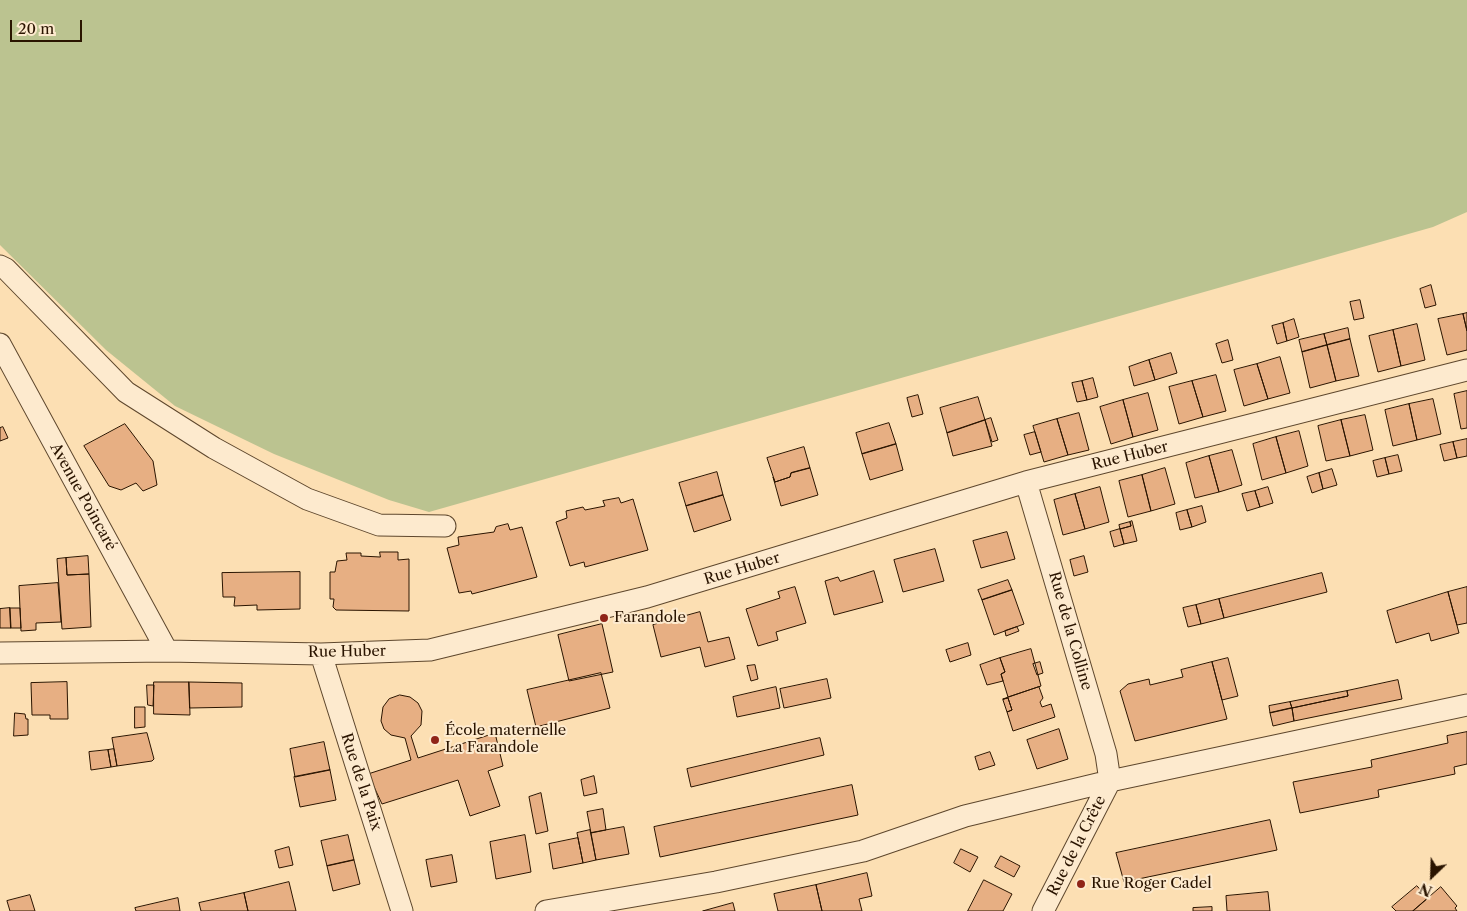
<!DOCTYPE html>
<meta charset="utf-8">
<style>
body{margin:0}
#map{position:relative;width:1467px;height:911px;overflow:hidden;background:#fcdfb3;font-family:"Libre Caslon Text",serif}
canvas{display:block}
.north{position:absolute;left:1407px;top:851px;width:50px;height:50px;-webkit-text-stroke:4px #fdeace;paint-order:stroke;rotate:204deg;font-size:14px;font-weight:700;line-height:20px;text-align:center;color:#2a1400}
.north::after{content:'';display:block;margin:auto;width:18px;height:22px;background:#2a1400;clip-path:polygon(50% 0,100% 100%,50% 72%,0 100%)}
.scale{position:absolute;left:10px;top:20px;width:72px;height:22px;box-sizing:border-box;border:2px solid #2a1400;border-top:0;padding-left:6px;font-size:15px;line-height:18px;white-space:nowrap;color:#2a1400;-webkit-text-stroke:4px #fdeace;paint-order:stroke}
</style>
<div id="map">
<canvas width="1467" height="911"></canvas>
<div class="north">N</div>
<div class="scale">20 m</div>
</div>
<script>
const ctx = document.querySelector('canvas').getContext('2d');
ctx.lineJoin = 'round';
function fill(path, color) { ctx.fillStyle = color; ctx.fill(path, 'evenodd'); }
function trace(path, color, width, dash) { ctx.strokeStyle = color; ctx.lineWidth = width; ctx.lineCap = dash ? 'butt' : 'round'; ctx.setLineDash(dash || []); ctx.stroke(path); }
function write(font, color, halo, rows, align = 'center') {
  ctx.font = font + ' "Libre Caslon Text",serif'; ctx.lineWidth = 4; ctx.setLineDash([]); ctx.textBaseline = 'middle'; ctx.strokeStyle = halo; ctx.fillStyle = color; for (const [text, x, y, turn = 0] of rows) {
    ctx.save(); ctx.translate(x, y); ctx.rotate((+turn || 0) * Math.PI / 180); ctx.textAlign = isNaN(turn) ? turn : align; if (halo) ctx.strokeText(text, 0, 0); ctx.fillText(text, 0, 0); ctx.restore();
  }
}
fill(new Path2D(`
 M0,0H1467V212L1433,227L429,512L389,500L274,454L175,406L106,350L0,245Z`), '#bbc390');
const building = new Path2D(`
 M1431,285L1436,305L1425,308L1420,289Z
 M1360,300L1364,318L1354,320L1350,302Z
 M1467,313V331L1463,314Z
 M1463,314L1467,331V350L1447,355L1438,319Z
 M1294,319L1299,337L1287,341L1283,323Z
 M1283,323L1287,341L1277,344L1272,326Z
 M1417,324L1425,360L1401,366L1393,330Z
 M1348,328L1350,339L1327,345L1324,334Z
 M1393,330L1401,366L1378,372L1369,336Z
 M1324,334L1327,345L1302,352L1299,340Z
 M1350,339L1359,376L1336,381L1327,345Z
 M1228,340L1233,360L1222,363L1216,344Z
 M1327,345L1336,381L1310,388L1302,352Z
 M1171,353L1177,373L1155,380L1149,360Z
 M1280,357L1290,393L1268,399L1257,364Z
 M1149,360L1155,380L1134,386L1129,367Z
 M1257,364L1268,399L1244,406L1234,370Z
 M1216,375L1226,411L1203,417L1192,381Z
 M1093,378L1098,397L1087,400L1082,381Z
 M1082,381L1087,400L1077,402L1072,383Z
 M1192,381L1203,417L1179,424L1169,387Z
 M1467,391V428L1461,429L1454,394Z
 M1148,393L1158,430L1133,437L1123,400Z
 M918,395L923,414L912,417L907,398Z
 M978,397L985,420L947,433L940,408Z
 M1433,399L1441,434L1417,440L1409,404Z
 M1123,400L1133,437L1111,444L1100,407Z
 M1409,404L1417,440L1393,446L1385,410Z
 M1079,413L1089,450L1068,455L1057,419Z
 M1365,415L1373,450L1350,456L1341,420Z
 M991,418L998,440L992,442L985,420Z
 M1057,419L1068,455L1044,462L1033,426Z
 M985,420L992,446L953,456L947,433Z
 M1341,420L1350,456L1326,461L1318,426Z
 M889,423L896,444L862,454L856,433Z
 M125,424L153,461L157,485L143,491L136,483L121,490L109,486L84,446Z
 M3,427L8,438L0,441V428Z
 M1299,431L1308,466L1286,473L1276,437Z
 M1035,432L1041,452L1030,455L1024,435Z
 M1276,437L1286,473L1262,480L1253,444Z
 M1467,439V456L1457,458L1453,442Z
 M1453,442L1457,458L1444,461L1440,445Z
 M896,444L903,470L870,480L862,454Z
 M804,447L810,468L791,473L790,477L775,482L767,458Z
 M1232,450L1242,485L1219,492L1209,456Z
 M1398,455L1402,471L1389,474L1385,458Z
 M1209,456L1219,492L1195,498L1186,463Z
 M1385,458L1389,474L1377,477L1373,461Z
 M810,468L818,495L781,506L773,477L775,482L790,477L791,473Z
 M1165,468L1175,504L1151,511L1142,475Z
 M1332,469L1337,485L1323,489L1319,473Z
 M717,472L723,495L686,506L679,483Z
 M1319,473L1323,489L1312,493L1307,477Z
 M1142,475L1151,511L1128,517L1119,481Z
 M1100,487L1109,522L1085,529L1075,494Z
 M1268,487L1273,503L1260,507L1255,491Z
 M1255,491L1260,507L1247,511L1242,494Z
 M1075,494L1085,529L1063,535L1054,500Z
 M723,495L731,520L694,532L686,506Z
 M619,498L621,503L633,499L648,550L585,567L584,562L570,566L556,522L567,518L566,511L583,507L585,510L605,506L603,501Z
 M1202,506L1206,522L1192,527L1187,510Z
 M1187,510L1192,527L1180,530L1176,513Z
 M1132,521L1137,541L1124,544L1120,529L1131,526L1130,522Z
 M1130,522L1131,526L1120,529L1119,525Z
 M508,524L510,530L522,527L537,577L472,594L471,591L459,593L447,548L459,545L458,537L494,532L496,527Z
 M1120,529L1124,544L1114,547L1110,532Z
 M1007,532L1015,559L981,568L973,541Z
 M935,549L944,581L903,592L894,560Z
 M380,552H398V560L409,559V611L336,610L333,607L334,599H330V572H335L337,561L347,560L346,553H361V556L380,557Z
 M88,556L89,574L67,575L66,558Z
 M1084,556L1088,572L1074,576L1070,560Z
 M66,558L67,575L89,574L91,627L62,629L57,559Z
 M874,571L883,602L834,615L825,581L838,577L840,581Z
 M300,572V609L257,610V605L234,606L235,597H223L222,573Z
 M1322,573L1327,592L1224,618L1219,599Z
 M1008,580L1012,590L982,600L978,590Z
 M58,583L61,622L36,623V630L21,631L19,586Z
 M795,587L806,623L776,632L778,640L758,646L746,609L780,598L778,592Z
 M1467,587V623L1457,625L1448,592Z
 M1012,590L1024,624L994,635L982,600Z
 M1448,592L1459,633L1431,641L1429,633L1396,643L1387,611Z
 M1219,599L1224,618L1201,624L1196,605Z
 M1196,605L1201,624L1188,627L1183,608Z
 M10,608L11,628H0V609Z
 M10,608H20L21,628H11Z
 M700,612L708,642L729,637L735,659L705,667L700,647L661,657L653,625Z
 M602,624L613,672L569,681L558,635Z
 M1017,627L1019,631L1006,636L1005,631Z
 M968,643L971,655L950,662L946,650Z
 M1031,649L1041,686L1008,697L1001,674L1005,672L1000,658Z
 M1000,658L1005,672L1001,674L1003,681L987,685L980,665Z
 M1228,658L1238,696L1222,700L1212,662Z
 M1040,662L1043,673L1037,675L1033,664Z
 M1212,662L1227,719L1135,741L1120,691L1128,684L1149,679L1150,685L1183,677L1181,670Z
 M755,665L758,679L751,681L747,666Z
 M601,673L610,708L536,727L527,690Z
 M827,679L831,698L784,708L780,689Z
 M1398,680L1402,699L1294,721L1292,708L1348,696L1347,691Z
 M67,682L68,719H50V715H32L31,683Z
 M154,682H189L190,715L154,714Z
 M189,682L242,683V707L190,708Z
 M147,685H154L153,706L148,705Z
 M776,687L780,708L737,717L733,697Z
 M1039,687L1043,698L1040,702L1042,707L1051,704L1055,717L1013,731L1007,712L1012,710L1008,698L1003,699Z
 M1347,691L1348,696L1292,708L1290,702Z
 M400,695L410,697L418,703L422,711L421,725L411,736L418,758L495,733L503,766L488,771L500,806L470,816L458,780L382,804L368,774L411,760L405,738L391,735L384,729L381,721L383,707L389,699Z
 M1008,698L1012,710L1007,712L1003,700Z
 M1290,702L1292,708L1270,713L1269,706Z
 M135,707H145V727L135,728Z
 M1292,708L1294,721L1273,726L1270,713Z
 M15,713L25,714L26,719H28V735L14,736Z
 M1059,729L1068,759L1037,769L1027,740Z
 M1467,732V764L1454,767L1455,774L1378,790L1379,797L1300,813L1293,782L1372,767L1371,760L1448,743L1447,736Z
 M147,733L154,759L152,761L117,766L112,738Z
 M820,738L824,755L691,787L687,769Z
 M324,742L330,770L295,777L290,749Z
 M114,749L117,766L111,767L108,750Z
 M108,750L111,767L91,770L89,752Z
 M990,752L995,765L979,770L975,757Z
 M330,770L336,800L300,807L294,777Z
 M594,776L597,793L584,796L581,780Z
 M852,785L858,815L660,857L654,827Z
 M541,793L548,831L536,834L529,797Z
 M603,809L606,830L591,833L587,812Z
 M1270,820L1277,850L1124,882L1116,853Z
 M624,827L629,854L596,860L591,833Z
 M590,830L596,860L583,863L577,833Z
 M348,835L354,860L327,866L321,841Z
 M525,835L531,872L496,879L490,842Z
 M578,838L583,863L553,869L549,844Z
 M289,847L293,865L279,868L275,851Z
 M961,849L978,857L970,872L954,863Z
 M452,855L457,882L431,887L426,860Z
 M1001,856L1020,866L1014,877L995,867Z
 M354,860L360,884L333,891L327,866Z
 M867,873L872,896L859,899L862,911H822L816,885Z
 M984,880L1012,894L1003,911H968Z
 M289,882L296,911H248L244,893Z
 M816,885L822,911H778L774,894Z
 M1417,886L1428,898L1413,911H1396L1392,907Z
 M1441,887L1457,906L1455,908L1457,911H1413Z
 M1268,892L1270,911H1227L1226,896Z
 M244,893L248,911H201L199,903Z
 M30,895L35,911H10L7,901Z
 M178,898L180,911H136L135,908Z
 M733,903L735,911H703Z
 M1212,907V911H1193V908Z`);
fill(building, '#e7af83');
trace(building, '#2a1400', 1);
const street = new Path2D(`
 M0,266L6,269L126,392L214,448L307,499L379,525L445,526
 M0,344L167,651
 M1026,482L1106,754L1110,781
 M0,653L167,651L321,654L430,650L647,597L1026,482L1467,370
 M321,654L402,911
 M546,911L716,882L863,851L965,816L1110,781L1467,705
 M1043,911L1110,781`);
trace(street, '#5e472d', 23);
trace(street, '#fdeace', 21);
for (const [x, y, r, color] of [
 [604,618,5,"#8f2418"],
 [435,740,5,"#8f2418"],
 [1081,884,5,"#8f2418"]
]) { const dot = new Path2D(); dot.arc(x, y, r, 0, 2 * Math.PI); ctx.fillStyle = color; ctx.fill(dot); trace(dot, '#fdeace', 2); }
write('15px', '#2a1400', '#fdeace', [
 ["Rue Huber",1130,456,-14],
 ["Avenue Poincaré",83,497,61],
 ["Rue Huber",742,569,-17],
 ["Rue de la Colline",1070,631,74],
 ["Rue Huber",347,652,-1],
 ["Rue de la Paix",361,782,72],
 ["Rue de la Crête",1077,846,-63]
]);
write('15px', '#2a1400', '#fdeace', [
 ["Farandole",614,618],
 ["École maternelle",445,731],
 ["La Farandole",445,748],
 ["Rue Roger Cadel",1091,884]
], 'left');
</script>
